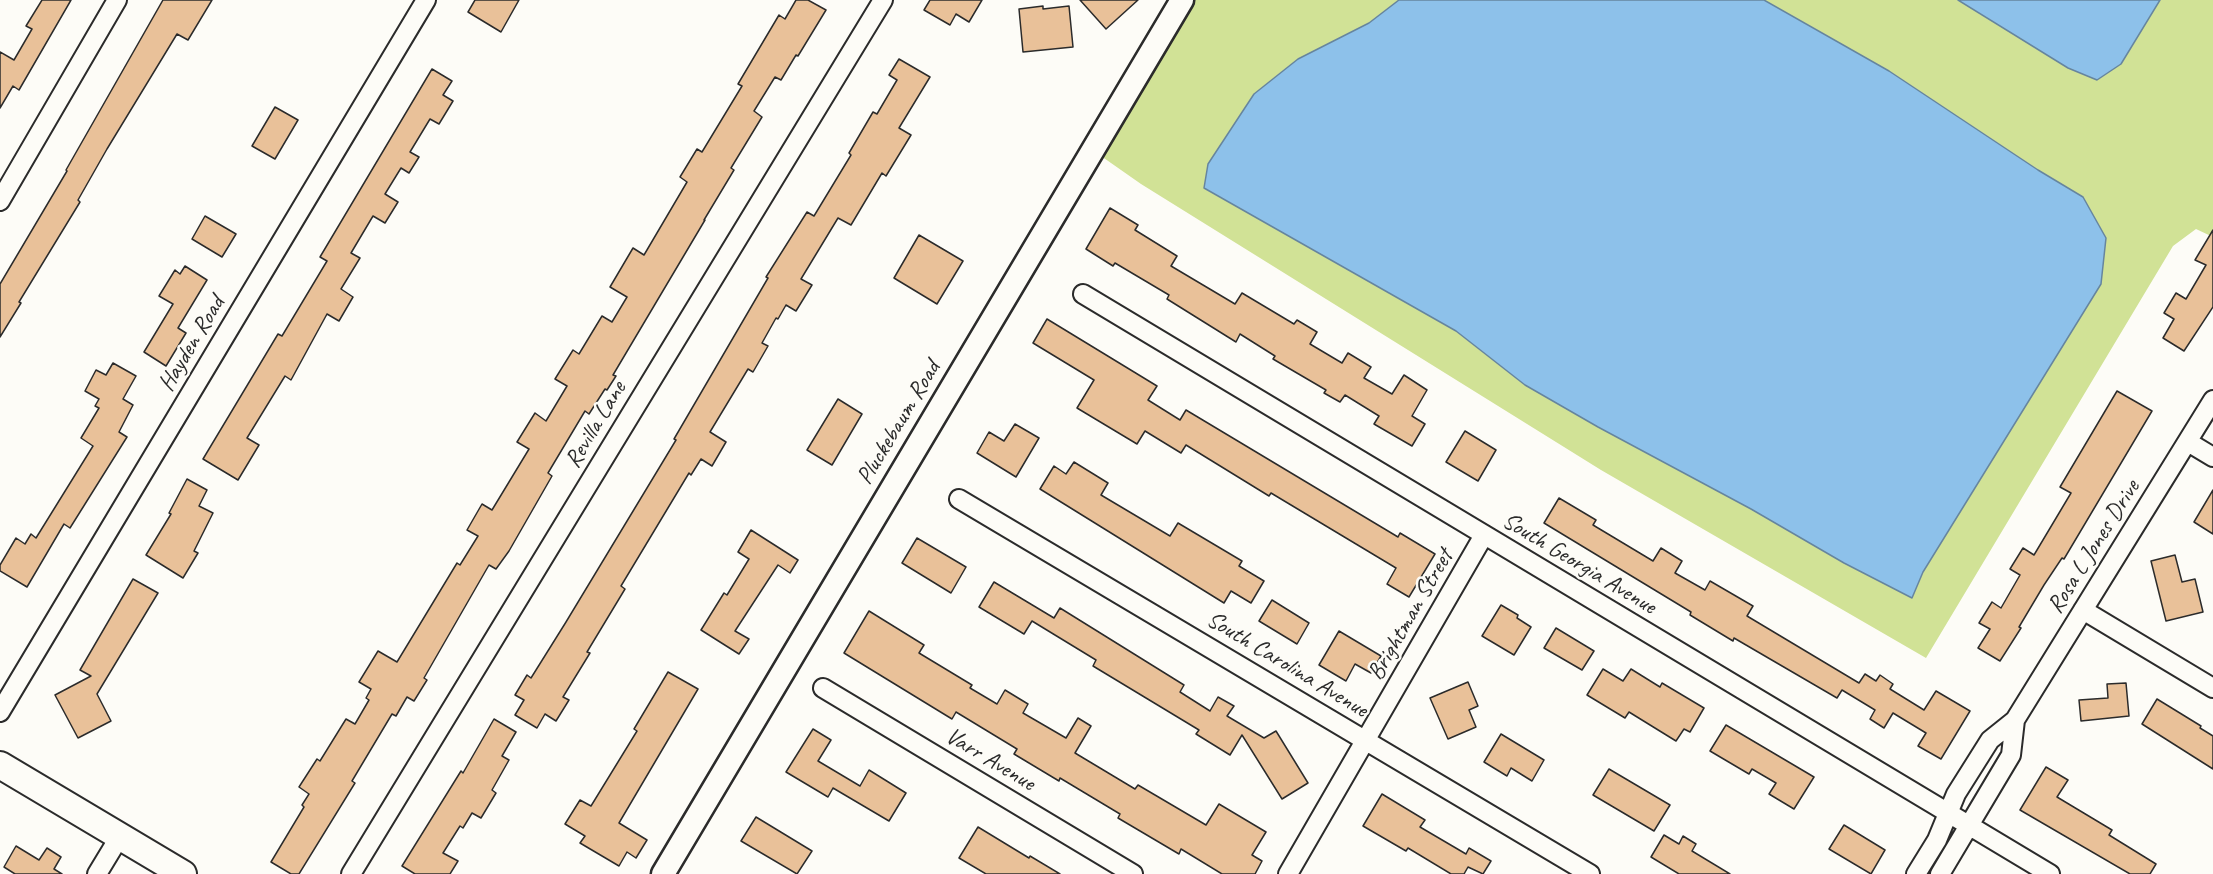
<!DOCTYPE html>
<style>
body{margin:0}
canvas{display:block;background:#fdfcf7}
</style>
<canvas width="2213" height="874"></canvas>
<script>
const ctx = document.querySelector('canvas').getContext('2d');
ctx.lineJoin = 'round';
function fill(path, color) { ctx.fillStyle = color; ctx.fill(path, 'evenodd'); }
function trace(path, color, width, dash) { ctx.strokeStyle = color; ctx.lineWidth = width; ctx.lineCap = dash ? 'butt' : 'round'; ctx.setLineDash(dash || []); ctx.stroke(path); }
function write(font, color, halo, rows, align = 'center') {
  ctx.font = font + ' Caveat,sans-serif'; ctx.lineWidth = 5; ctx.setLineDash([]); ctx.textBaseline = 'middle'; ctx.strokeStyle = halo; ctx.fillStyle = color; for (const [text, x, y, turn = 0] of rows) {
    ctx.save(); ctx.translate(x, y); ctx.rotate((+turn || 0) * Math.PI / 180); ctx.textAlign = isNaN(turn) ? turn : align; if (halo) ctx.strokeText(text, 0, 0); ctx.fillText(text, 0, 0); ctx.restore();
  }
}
fill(new Path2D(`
 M1194,0H1399L1369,23L1298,59L1254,94L1208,164L1204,188L1456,331L1525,385L1598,427L1751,509L1844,563L1912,598L1923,572L2101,284L2106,238L2083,197L2038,170L1889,71L1764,0H1958L2068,68L2097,80L2121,64L2160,0H2213V237L2196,229L2173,246L1926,658L1601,470L1141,184L1101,156Z`), '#d1e296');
const water = new Path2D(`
 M1399,0H1764L1889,71L2038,170L2083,197L2106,238L2101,284L1923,572L1912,598L1844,563L1751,509L1598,427L1525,385L1456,331L1204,188L1208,164L1254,94L1298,59L1369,23Z
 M1958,0H2160L2121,64L2097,80L2068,68Z`);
fill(water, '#8dc1ea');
trace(water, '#66859e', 1.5);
const building = new Path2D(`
 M42,0H71L19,90L13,86L0,108V52L14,60L32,29L26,26Z
 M163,0H212L188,40L177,34L107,149L78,200L80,202L19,302L21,303L0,337V284L67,171L66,170Z
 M475,0H519L501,32L468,12Z
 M796,0H808L826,10L798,56L796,55L781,80L775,77L754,111L762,117L731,168L734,170L704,220H705L613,375L616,376L607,390L605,389L589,414L585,411L548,473L552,476L509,551L496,569L489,565L424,678L427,680L414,701L407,697L396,716L392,714L352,781L355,783L299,874H291L271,862L304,807L302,805L309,794L299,787L317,759L320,761L346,719L355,724L369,700L366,698L371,689L359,682L378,651L397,662L457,563L460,565L478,536L467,530L482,504L492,510L529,449L517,442L535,413L546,421L567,386L555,379L573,350L579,354L602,316L612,322L627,297L610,287L633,248L644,255L687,182L680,177L697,149L702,152L742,86L738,84L779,15L785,19Z
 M930,0H982L969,22L956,14L950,25L924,10Z
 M1080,0H1138L1106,29Z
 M1043,6V9L1069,6L1073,47L1023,52L1019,9Z
 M899,59L930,77L899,128L911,135L886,176L882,173L851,225L838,218L801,279L812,285L796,311L786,305L778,319L776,318L762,343L768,346L753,372L748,369L710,432L726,442L712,466L701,459L691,475L689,473L621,586L625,589L587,652L590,653L563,697L569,700L556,721L545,714L537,728L515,715L524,700L515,695L527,675L531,678L566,622L676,440L674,439L768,278L766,277L807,212L814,216L851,155L849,153L873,112L877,114L897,80L889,75Z
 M432,69L452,81L443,95L453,101L439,124L430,119L410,152L419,157L409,173L401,168L385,194L398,202L385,223L373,216L351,253L360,258L341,289L353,297L339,321L327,314L291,380L285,376L247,438L259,445L238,480L203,459L278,334L282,336L327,261L320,257Z
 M275,107L298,120L275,159L252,146Z
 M1110,208L1138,225L1135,230L1177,256L1171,266L1235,304L1242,293L1294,324L1297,320L1317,332L1310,344L1342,363L1348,353L1371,367L1364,378L1392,394L1404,375L1427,390L1412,416L1425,424L1412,446L1374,424L1379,416L1345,395L1340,402L1324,393L1326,390L1273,359L1275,356L1240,334L1236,342L1167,299L1169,295L1115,263L1113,266L1086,249Z
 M205,216L236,234L222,257L192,239Z
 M2213,230V307L2184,351L2163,338L2174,319L2164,313L2176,293L2186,299L2206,265L2195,260Z
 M919,235L963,261L937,304L894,278Z
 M185,266L207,280L178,328L186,333L166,366L144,352L173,304L159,296L175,270L180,274Z
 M1047,319L1157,386L1148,400L1180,420L1186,410L1398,537L1400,533L1435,554L1409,597L1387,584L1396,568L1271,493L1269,496L1186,445L1181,453L1145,431L1137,444L1077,408L1094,380L1033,343Z
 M113,363L136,376L123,399L133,405L119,432L127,437L70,528L64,524L27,587L0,571V565L16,538L25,544L31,534L36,538L93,446L81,438L99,408L95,406L99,399L85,391L96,370L106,375Z
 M2117,391L2152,411L2064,559L2062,558L2044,585L2019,627L2021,628L2000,661L1978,648L1990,629L1979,623L1992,602L2001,608L2020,575L2010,569L2023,548L2034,555L2071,493L2060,487Z
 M838,399L862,414L832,465L807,450Z
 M1015,424L1039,438L1016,477L977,453L989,432L1004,441Z
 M1465,431L1496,450L1478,481L1446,462Z
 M1074,462L1108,483L1101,495L1170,536L1178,523L1242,561L1239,566L1264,581L1251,603L1231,591L1224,603L1040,489L1054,466L1066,474Z
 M187,479L207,490L199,506L213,513L194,551L198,553L183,578L146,555L171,514L169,513Z
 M2213,490V534L2194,522Z
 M1559,498L1596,520L1593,525L1653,561L1661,548L1682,561L1675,573L1705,590L1710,581L1753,606L1747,616L1859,683L1865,674L1876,681L1880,675L1893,684L1890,689L1924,710L1936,691L1970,711L1941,759L1918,746L1926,733L1893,713L1884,728L1870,719L1875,710L1842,690L1837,698L1734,638L1733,641L1690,615L1691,612L1544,523Z
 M751,530L798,560L790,573L778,565L735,631L749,639L739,654L701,630L724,593L727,595L749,559L738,552Z
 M917,538L966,567L951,593L902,563Z
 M2175,555L2182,582L2195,579L2203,612L2166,621L2151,561Z
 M133,579L158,593L97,694L111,721L78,738L55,695L91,676L80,670Z
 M994,582L1054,618L1060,608L1184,685L1180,692L1210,711L1218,697L1234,706L1227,716L1264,738L1276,731L1308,783L1282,799L1242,735L1230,755L1196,734L1199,730L1093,666L1096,660L1032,621L1024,634L979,607Z
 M1272,600L1309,623L1297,644L1259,621Z
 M1501,605L1518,615L1517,618L1531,627L1514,655L1482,636Z
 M869,611L924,645L919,653L972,685L970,688L997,704L1005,690L1028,704L1023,713L1066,738L1078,718L1091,726L1075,753L1135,789L1138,785L1206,825L1219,804L1266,832L1252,855L1262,861L1255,874H1222L1181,849L1179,854L1118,818L1120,814L1060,778L1059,781L1014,754L1017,749L956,712L952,719L844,653Z
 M1556,628L1594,651L1582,670L1544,648Z
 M1339,631L1381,656L1371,673L1355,664L1346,681L1319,665Z
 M1603,669L1623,681L1631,669L1660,687L1662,683L1704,708L1690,732L1684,729L1676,741L1629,712L1625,718L1587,695Z
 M668,672L698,689L619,823L647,840L636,858L627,852L619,866L580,843L585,836L565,824L580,800L591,806L637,731L634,729Z
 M1468,682L1478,706L1469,710L1476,727L1448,739L1430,698Z
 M2126,683L2129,716L2081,721L2079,700L2108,698L2107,684Z
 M2157,699L2201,726L2200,728L2213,736V769L2142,724Z
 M494,719L516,732L502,756L509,760L492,790L496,793L481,818L472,813L463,828L460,826L443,853L458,861L450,874H415L402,866L461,771L463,773Z
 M1726,725L1814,777L1794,809L1769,794L1776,783L1752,769L1749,774L1710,751Z
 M813,729L831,740L818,761L860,786L869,770L906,793L889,821L833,788L828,797L786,772Z
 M1501,734L1544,760L1532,781L1511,768L1507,776L1484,762Z
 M2046,767L2068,780L2057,797L2112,830L2109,835L2156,864L2150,874H2130L2020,810Z
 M1609,769L1670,805L1654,831L1593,795Z
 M1382,794L1425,820L1420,827L1466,854L1469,848L1491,861L1483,874L1468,867L1464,874H1451L1408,848L1406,851L1363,826Z
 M756,817L812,851L797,874L741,841Z
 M1844,825L1885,850L1871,874L1829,849Z
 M978,827L1029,858L1030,856L1060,874H986L959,858Z
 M1664,835L1679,844L1683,836L1696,844L1692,851L1730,874H1679L1651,857Z
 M16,846L39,860L47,848L61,857L54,869L62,874H15L4,867Z`);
fill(building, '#e9c199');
trace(building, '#2b2b2b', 1.5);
const minor = new Path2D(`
 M0,201L117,0
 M1083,294L2050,874
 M2188,442L2213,457
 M959,499L1590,874
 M2083,610L2213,688
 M823,688L1133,874
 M0,712L426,0
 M97,874L120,836
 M351,874L883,0
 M1288,874L1484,535
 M1916,874L1937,840L1956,794L1990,740L2015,720L2213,400
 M1940,874L2011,755L2015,720`);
const tertiary = new Path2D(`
 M663,874L1182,0`);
const secondary = new Path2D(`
 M0,765L183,874`);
trace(minor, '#2b2b2b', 22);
trace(tertiary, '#2b2b2b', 27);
trace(secondary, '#2b2b2b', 30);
trace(minor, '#fdfcf7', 18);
trace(tertiary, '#fdfcf7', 22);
trace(secondary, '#fdfcf7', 26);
write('24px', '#2b2b2b', '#fdfcf7', [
 ["Hayden Road",192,344,-59],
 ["Pluckebaum Road",899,423,-59],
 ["Revilla Lane",596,425,-59],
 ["Rosa L Jones Drive",2094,547,-58],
 ["South Georgia Avenue",1579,564,31],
 ["Brightman Street",1411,615,-60],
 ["South Carolina Avenue",1287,665,31],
 ["Varr Avenue",990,760,31]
]);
</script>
